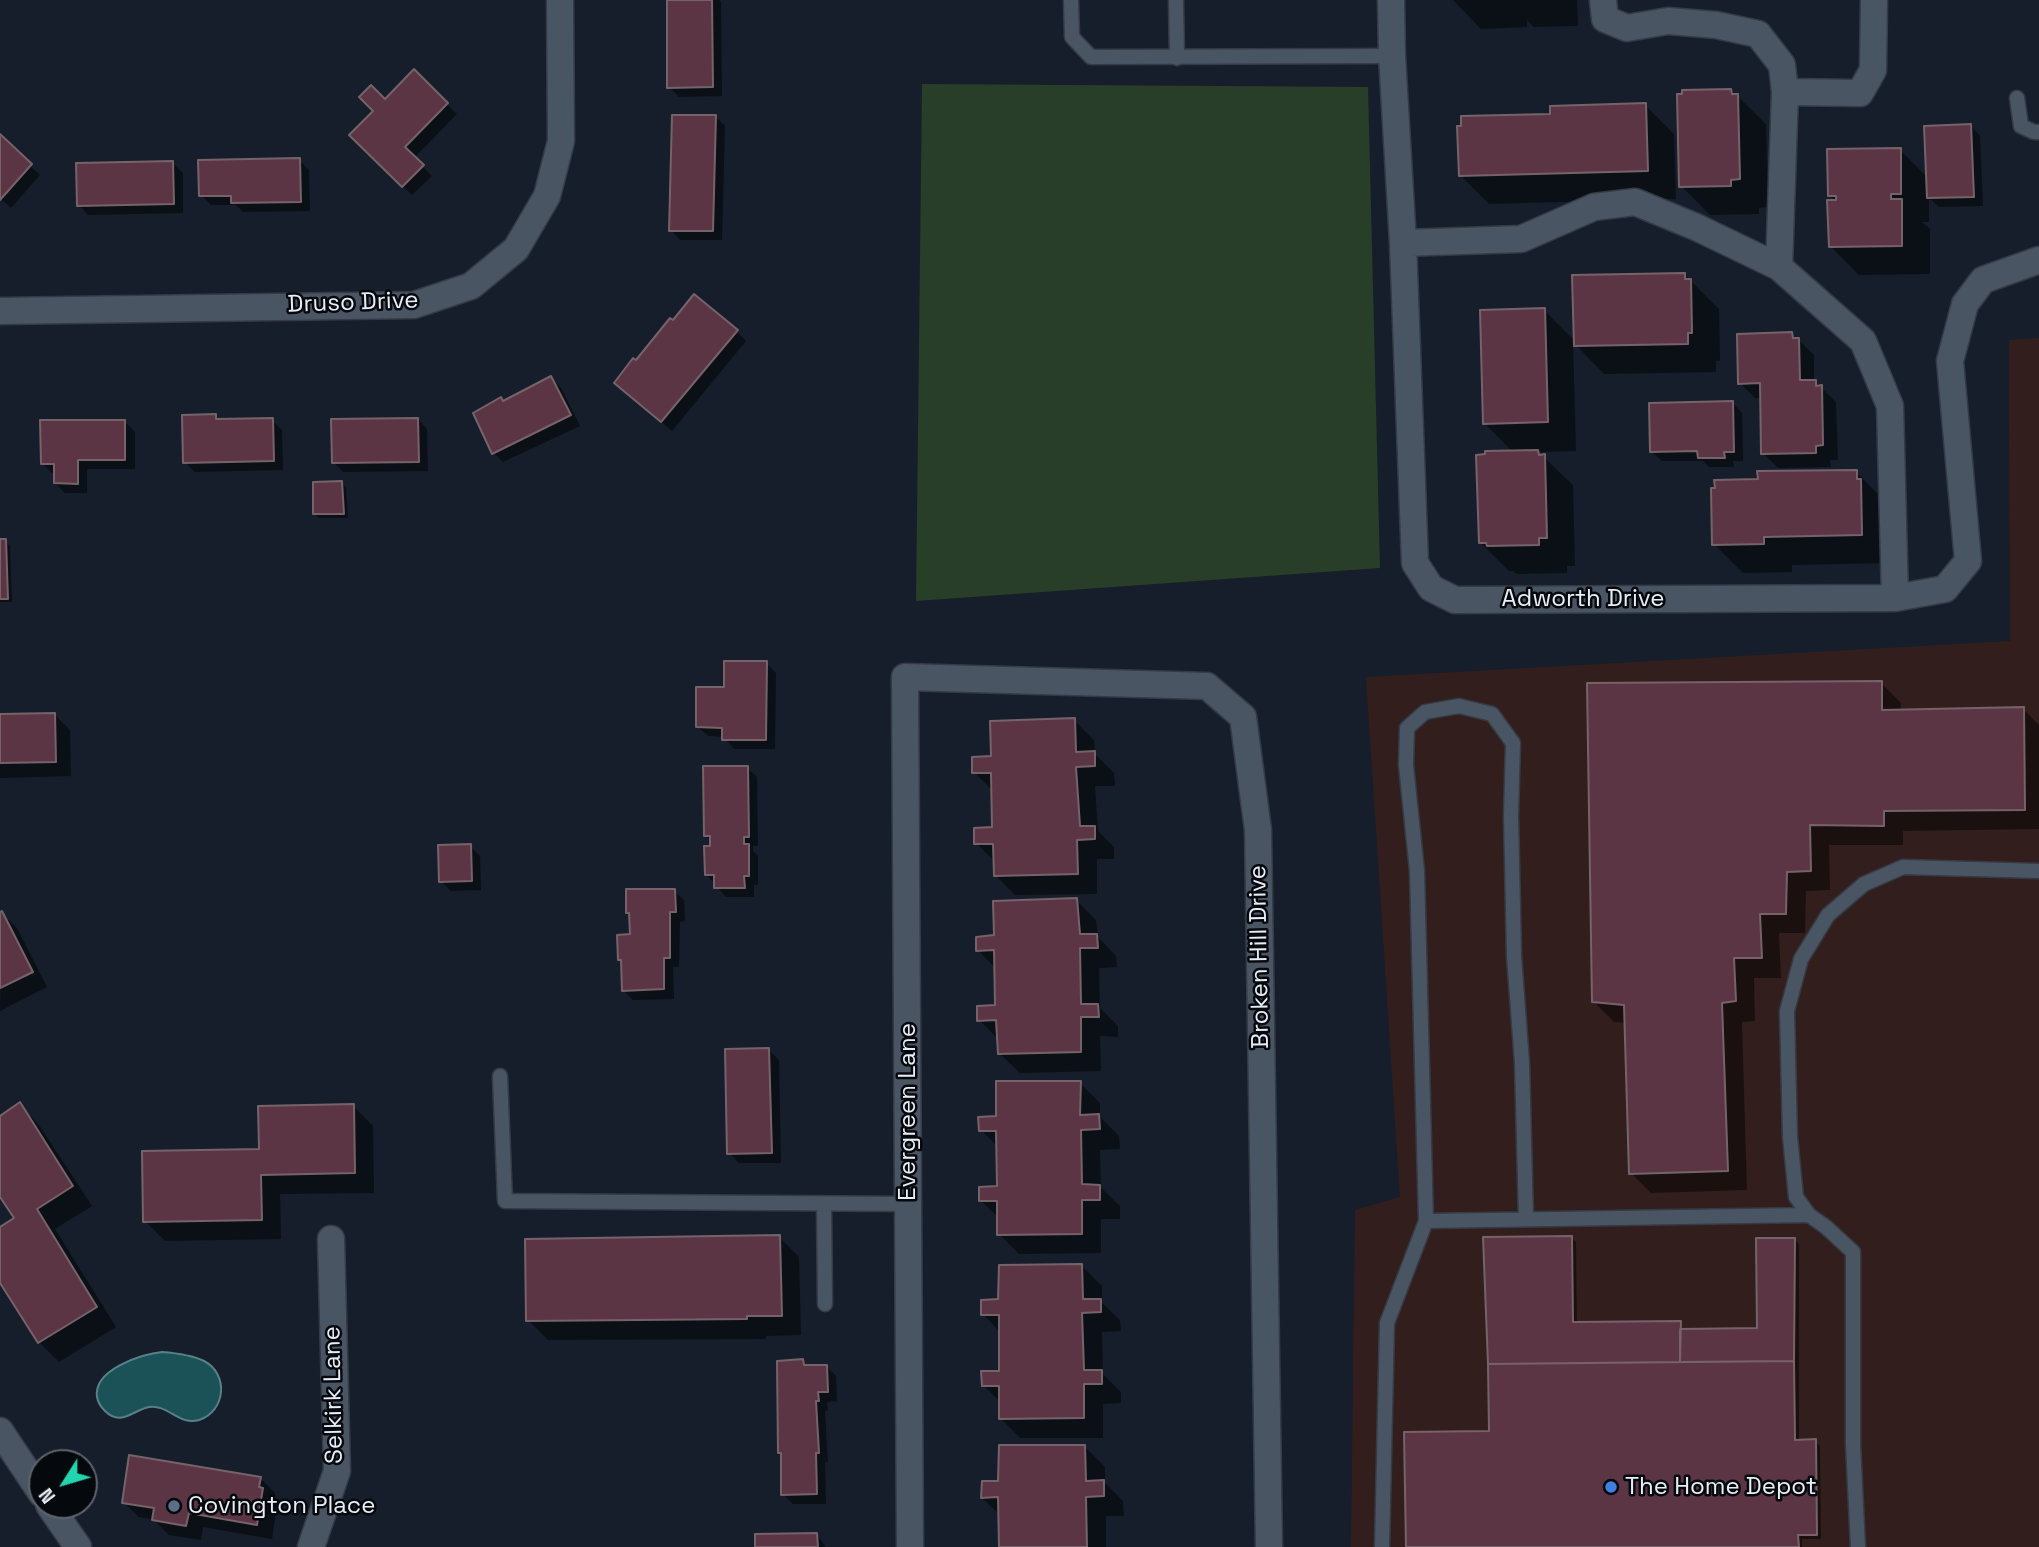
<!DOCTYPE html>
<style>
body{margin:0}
#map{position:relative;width:2039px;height:1547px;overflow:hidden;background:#151e2a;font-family:"Space Grotesk",sans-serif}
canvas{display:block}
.north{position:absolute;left:28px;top:1449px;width:70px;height:70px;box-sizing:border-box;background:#05080d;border:2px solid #5f646a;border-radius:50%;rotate:233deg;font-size:19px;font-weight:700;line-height:28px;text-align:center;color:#e7edf6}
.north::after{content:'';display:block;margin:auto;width:24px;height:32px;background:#23d5af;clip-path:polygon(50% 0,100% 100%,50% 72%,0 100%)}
</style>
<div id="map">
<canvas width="2039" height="1547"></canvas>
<div class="north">N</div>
</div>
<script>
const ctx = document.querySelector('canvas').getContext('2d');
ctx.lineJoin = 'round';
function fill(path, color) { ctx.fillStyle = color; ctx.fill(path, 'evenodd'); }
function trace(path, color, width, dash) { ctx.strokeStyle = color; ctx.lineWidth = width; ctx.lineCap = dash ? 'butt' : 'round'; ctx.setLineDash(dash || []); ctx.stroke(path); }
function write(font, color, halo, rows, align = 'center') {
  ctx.font = font + ' "Space Grotesk",sans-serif'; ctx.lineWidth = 5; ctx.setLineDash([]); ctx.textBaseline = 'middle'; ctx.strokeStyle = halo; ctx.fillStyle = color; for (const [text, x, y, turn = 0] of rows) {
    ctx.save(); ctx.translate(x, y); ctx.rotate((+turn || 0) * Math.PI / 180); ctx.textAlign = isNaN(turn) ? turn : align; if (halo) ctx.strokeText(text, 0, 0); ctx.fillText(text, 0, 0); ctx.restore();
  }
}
fill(new Path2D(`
 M2039,338V1547H1351L1355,1210L1400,1197L1366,677L2010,641L2009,340Z`), '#321f1d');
fill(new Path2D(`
 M922,84L1368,87L1380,568L916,601Z`), '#283e28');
const water = new Path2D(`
 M162,1352C175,1353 192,1355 204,1361C229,1374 226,1411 199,1420C179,1426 168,1404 149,1407C133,1410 121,1427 105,1411C101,1407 98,1403 97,1397C93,1370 141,1354 162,1352Z`);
fill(water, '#1a5258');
trace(water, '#588087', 2);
fill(new Path2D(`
 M669,0H719L721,2L722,96L679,97L669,87Z
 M1453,0H1577L1578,26L1534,27L1527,20V27L1481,29Z
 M414,72L457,114L414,158L432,176L412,195L351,135Z
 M1731,90L1766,124L1768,207L1759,208V214L1710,215L1681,186Z
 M1645,105L1674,134L1676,199L1489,204L1460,175L1552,116Z
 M715,116L725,126L722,240H680L671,230Z
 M1971,126L1980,136L1983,206L1939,207L1929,198V222H1922L1930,229V274L1859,275L1830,246L1836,201L1829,195L1900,150L1928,178Z
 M0,137L40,175L11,208L0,198Z
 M299,160L309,170L310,211L243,212L236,205H211L201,195Z
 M173,163L183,173V213L88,215L79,205Z
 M1684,274L1719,309L1720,361H1716V372L1604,374L1573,342L1576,451L1538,452L1573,485L1575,566H1567V573L1517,574L1513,571H1509L1480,542L1513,452L1485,424L1544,310L1575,341Z
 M670,320L736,331L746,341L672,431L616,383Z
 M1792,334L1814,355V381L1836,402L1838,460H1830L1831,467L1778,468L1763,453L1762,398H1755L1740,383Z
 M551,378L561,388L580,426L503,462L494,453Z
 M1733,403L1742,413L1743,461H1733L1734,467H1709L1703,461H1662L1652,452Z
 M215,416L220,421L272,420L282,430L283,470L195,472L185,462Z
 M418,419L427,429L428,471L343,472L333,462Z
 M125,422L135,432V469H87V493H65L55,483V473H52L42,463Z
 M1856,472L1885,501L1890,563L1792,565V572L1743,573L1714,544L1759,481Z
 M341,483L346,487L348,518H319L315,514Z
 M0,541H5L10,546L12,602H0Z
 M766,663L776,673L775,749H734L724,737L708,736L698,727L726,689Z
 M1881,683L1901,703V712L2023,709L2039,725V829L1903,831V845H1829L1830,890L1806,891L1805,933H1779L1781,978H1754L1755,1021L1742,1022L1747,1190L1651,1193L1631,1173L1626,1023L1614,1022L1594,1002Z
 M55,715L70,730L71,776L0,778V716Z
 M1074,720L1094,740L1095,754L1114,773L1115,786H1095L1098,831L1114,847V859H1097V894L1015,895L995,875V862L976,843L994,829L993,791L974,772L993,758Z
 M747,768L757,777L758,846H753V851L758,856V885H754V897H726L706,874L712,842L706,836Z
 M470,846L480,856L481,890L451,891L441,881Z
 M674,891L684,900L685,921L680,922L679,967H673L674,999L633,1000L623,990V963L620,959L631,936Z
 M1076,900L1096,920L1098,937L1116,956L1117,967L1099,968L1100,1008L1118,1026V1037L1100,1036L1101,1071L1020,1073L999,1053V1040L979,1020L997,1007L996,969L978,950L996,936Z
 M2,913L17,928L47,987L0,1011Z
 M769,1050L779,1060L781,1163H739L729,1153Z
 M1080,1083L1100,1103V1117L1119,1136L1120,1149L1100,1150L1101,1188L1120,1206V1219H1101V1253L1019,1254L999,1234V1218L981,1201L998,1188V1147L981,1130L998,1118Z
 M20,1105L39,1125L92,1206L55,1229L116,1327L59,1362L39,1342L0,1279V1229L16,1218L0,1194V1118Z
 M353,1106L373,1126L374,1193L280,1194L281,1239L165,1241L145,1221L261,1151Z
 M779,1237L799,1257L801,1335L766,1336V1339L548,1340L528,1320Z
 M1571,1238L1576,1242L1577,1324L1680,1323L1684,1331L1758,1330L1794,1239L1799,1244V1441H1815L1820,1446L1821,1539H1802V1547H1408L1491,1433L1485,1239Z
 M1082,1266L1102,1286V1303L1120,1320L1121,1331L1102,1332L1103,1374L1121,1392V1403L1103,1404V1438H1020L1000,1418V1402L983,1385L1000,1372V1332L983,1314L1000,1300Z
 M802,1361L808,1367L826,1366L836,1376L837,1401L827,1402L828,1410L825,1411L828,1462H825L826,1504H793L783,1494V1455L780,1452Z
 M1085,1447L1105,1467V1483L1123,1501L1124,1516H1106V1547H1001V1516L982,1498L1000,1483Z
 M260,1478L275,1493L274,1501L277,1505L272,1539L203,1527L201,1540L169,1535L154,1520L139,1517L123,1502Z
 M817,1535L826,1547H757Z`), '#0007');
const building = new Path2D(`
 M667,0H712L713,87L667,88Z
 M414,69L448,103L405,147L424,165L402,187L349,135L373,111L359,97L371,85L385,99Z
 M1731,89L1732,94H1738L1740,179L1731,180V186L1679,187L1677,94H1682V90Z
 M1646,103L1648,171L1459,176L1457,126H1461V116L1550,114V106Z
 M672,115H716L713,231H669Z
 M1971,124L1974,197L1927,198L1924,126Z
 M0,134L32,164L0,200Z
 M1901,148V194H1891V199H1902V246L1829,247L1827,200H1836V196H1828L1827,149Z
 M300,158L301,202L231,203V196H199L198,160Z
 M173,161L174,204L77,206L76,163Z
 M1685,273V279H1691L1692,333H1688V344L1574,346L1572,275Z
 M694,294L738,330L661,422L614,383L633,358L636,360L670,318L673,320Z
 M1545,308L1548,422L1483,424L1480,310Z
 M1792,332L1793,338H1799L1800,380H1816V386L1822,385L1823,445L1816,446V453L1761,454L1760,383L1738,384L1737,334Z
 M551,376L571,415L492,454L473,413L501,397L503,401Z
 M1733,401L1734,452H1724L1725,458H1698L1697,451L1650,452L1649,403Z
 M216,414V419L273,418L274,461L183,463L182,415Z
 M418,418L419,462L332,463L331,419Z
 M40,420H125V460H78V484L54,483V464H41Z
 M1538,450L1539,455L1545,454L1547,538H1539V545L1487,546L1486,543H1479L1476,455L1485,454V451Z
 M1857,470V479H1861L1862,535L1764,537V544L1712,545L1711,488H1715L1714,480L1758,479L1757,471Z
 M342,481L344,514H313V482Z
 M0,539H6L8,599H0Z
 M724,661H767L766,740H722V728L696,727V687H724Z
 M1882,681V710L2024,707L2025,810L1884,811V826L1810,825L1811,871L1787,872L1786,914H1760L1762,958H1734L1736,1001L1722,1003L1728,1171L1629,1174L1624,1005L1592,1002L1587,683Z
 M55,713L56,762L0,763V714Z
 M1075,718L1076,752L1095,751V766L1076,767L1080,826H1095V839L1077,840L1078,874L994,876L993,844H974V828L992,827L991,773H972V757L991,756L990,721Z
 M703,766H748L749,837H744V844H749V876H744L745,888H714V875H705L704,846H710V836H704Z
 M471,844L472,881L439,882L438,845Z
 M626,889H675L676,912H670V958H664V989L622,991L621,960H618L617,935L630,934L629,913H626Z
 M1077,898L1080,934H1097L1098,948H1080L1081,1004H1098L1099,1017H1081V1052L998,1054L996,1020L977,1021V1006L995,1005L994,950L976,951V937L994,935L993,901Z
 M2,911L33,972L0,988V912Z
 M769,1048L772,1153L727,1154L725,1049Z
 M996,1081H1081L1080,1115L1099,1114L1100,1129L1081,1130L1082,1184L1100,1185V1200H1082V1234L997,1235V1201H979V1187L997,1186L996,1131H979L978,1117L996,1116Z
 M20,1102L73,1186L37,1209L97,1307L38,1343L0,1283V1227L14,1218L0,1197V1116Z
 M354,1104L355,1173L261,1175L262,1220L143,1222L142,1151L259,1149L258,1106Z
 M780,1235L782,1316H747V1319L526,1321L525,1239Z
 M1572,1236L1573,1322L1681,1321L1680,1362L1488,1364L1483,1237Z
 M1756,1238H1795L1794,1361L1680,1362V1329L1757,1328Z
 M1082,1264L1083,1299H1101V1312L1082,1313L1084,1370H1102V1384H1084V1418L999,1419V1386H982L981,1371H999V1315H981V1300L998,1299L999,1265Z
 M803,1359L804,1365H827L828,1392H818L819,1401H816L819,1453H816L817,1494L781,1495V1453H778L777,1361Z
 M1794,1361L1795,1440L1816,1439L1817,1535H1798L1799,1547H1406L1404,1432L1489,1431L1488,1364Z
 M999,1445H1085L1086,1481L1104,1480V1496L1086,1497L1087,1547H999L998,1497L981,1498L982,1481H998Z
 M129,1455L261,1477L259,1487L263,1488L257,1525L189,1513L186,1526L152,1520L154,1508L122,1503Z
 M817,1533L818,1547H755V1534Z`);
fill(building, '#5b3543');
trace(building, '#766369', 2);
const lane = new Path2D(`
 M1071,0L1072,37L1091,57L1392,56
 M1176,0L1177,58
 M2017,98L2021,126L2034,132H2039
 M500,1076L505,1201L908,1204
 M824,1204L825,1304
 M1526,1219L1522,1063L1514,956L1511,816L1513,743L1492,714L1459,706L1425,712L1407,728L1406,765L1417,871L1426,1221L1809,1215
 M1382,1547L1387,1323L1426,1221
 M1858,1547L1853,1444V1252L1826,1227L1809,1215L1796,1197L1790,1137L1787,1011L1801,959L1828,915L1864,884L1903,867L2039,871`);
const street = new Path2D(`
 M1391,0L1392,56L1403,243L1415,563L1431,588L1455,600L1895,598L1945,589L1968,561L1950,361L1965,304L1983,280L2039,260
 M1603,0L1605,19L1627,28L1668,21L1716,25L1758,34L1782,65L1785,92L1779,267
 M1785,92L1860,93L1873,70L1874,0
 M1403,243L1521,239L1594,207L1635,202L1696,227L1779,267L1863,341L1890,406L1895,598
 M0,311L414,305L471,286L516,249L547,196L561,141L560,0
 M0,1431L42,1494
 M49,1505L78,1547
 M311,1547L337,1471L331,1239
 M910,1547L905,677L1207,686L1243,717L1258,830L1269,1547`);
trace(lane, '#353a44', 17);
trace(street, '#353a44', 29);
trace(lane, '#4a5563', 14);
trace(street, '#4a5563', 26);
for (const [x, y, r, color] of [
 [1611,1487,7,"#3f7fe0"],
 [174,1506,7,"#5c6f8a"]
]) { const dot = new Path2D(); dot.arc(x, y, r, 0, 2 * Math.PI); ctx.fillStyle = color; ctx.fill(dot); trace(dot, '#05080d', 2.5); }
write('24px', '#e7edf6', '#05080d', [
 ["Druso Drive",353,303,-2],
 ["Adworth Drive",1583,599],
 ["Broken Hill Drive",1260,957,-91],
 ["Evergreen Lane",908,1112,-90],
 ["Selkirk Lane",334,1395,-91]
]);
write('24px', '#e7edf6', '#05080d', [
 ["The Home Depot",1625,1487],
 ["Covington Place",188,1506]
], 'left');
</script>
